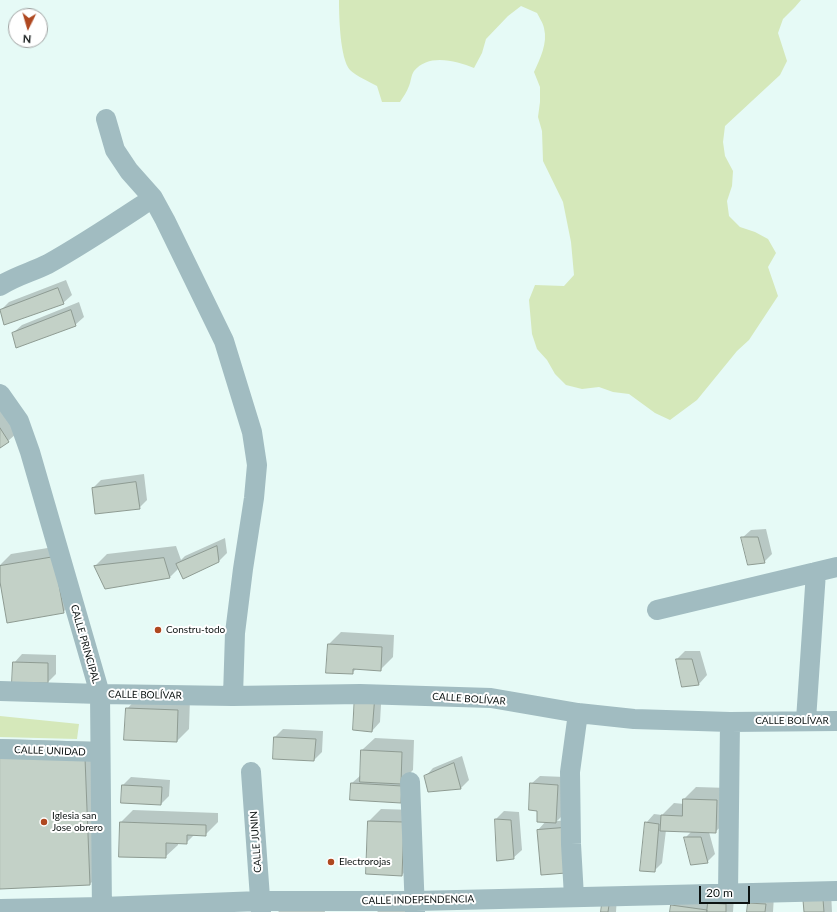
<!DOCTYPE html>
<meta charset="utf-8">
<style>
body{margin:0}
#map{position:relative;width:837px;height:912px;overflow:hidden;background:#e6faf6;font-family:Lato,sans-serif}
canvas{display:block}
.north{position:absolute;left:8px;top:8px;width:40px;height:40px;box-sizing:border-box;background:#fff;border:1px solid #9ea1a0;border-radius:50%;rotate:185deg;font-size:11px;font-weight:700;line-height:16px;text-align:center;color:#0c1312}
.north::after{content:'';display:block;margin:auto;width:14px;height:18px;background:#af4820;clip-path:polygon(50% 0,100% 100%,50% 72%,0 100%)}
.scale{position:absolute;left:699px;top:886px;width:51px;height:18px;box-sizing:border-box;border:2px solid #0c1312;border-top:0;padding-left:5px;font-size:12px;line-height:14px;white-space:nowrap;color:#0c1312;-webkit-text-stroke:3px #fff;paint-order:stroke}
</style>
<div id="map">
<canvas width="837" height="912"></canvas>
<div class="north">N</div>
<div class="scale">20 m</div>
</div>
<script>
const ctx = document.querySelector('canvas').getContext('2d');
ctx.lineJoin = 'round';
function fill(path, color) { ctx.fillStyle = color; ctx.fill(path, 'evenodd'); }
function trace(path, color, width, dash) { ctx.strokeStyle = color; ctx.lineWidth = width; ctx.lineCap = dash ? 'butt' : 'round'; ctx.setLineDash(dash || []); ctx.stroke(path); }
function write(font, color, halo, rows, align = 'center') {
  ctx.font = font + ' Lato,sans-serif'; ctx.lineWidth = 4; ctx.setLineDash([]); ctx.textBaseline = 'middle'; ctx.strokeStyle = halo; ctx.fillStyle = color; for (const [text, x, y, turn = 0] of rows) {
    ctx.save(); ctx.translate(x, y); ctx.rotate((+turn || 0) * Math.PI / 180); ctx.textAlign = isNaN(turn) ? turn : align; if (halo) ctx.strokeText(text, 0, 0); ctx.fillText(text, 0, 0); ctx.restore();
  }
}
fill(new Path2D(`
 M339,0H801L795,7L783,19L778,33L787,61L780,75L725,126L723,142L725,156L733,171L732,186L727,201L729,216L740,227L755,232L768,239L776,253L768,267L778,296L749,340L737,351L697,400L670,420L655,413L629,394L613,392L599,387L582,389L566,385L555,374L547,360L537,349L532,334L529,300L535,285L564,286L574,275L571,242L563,202L543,161L542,131L538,117L540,102V87L534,72C540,59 548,43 544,28C543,23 539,17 537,13L521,6L508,16L486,39L482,53L474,68C456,61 429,53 414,71C411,75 411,82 409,86C407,92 403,97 400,102H382L377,86C370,82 356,76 350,70C340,59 339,16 339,0Z
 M0,716L79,724L77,739L0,737Z`), '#d5e8ba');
fill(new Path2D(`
 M66,280L72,295L63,303L1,310L9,302Z
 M79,302L84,317L75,325L13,333L22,325Z
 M0,405L17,433L8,441L0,447Z
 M144,474L147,500L139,508L93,488L101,480Z
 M766,529L772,554L764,562L742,538L751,530Z
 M225,538L227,553L219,561L179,568L170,577L105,588L95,566L107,554L176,546L181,560L185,556Z
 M66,545L76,600L63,612L0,577V565L11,554Z
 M341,632L394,635L393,657L380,670L357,668L352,673L329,644Z
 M685,651H700L707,675L699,684L683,686L677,659Z
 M22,654L56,655V674L48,682L14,663Z
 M382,687L380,722L372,731L354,730Z
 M139,696L190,698L189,729L177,741L127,709Z
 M283,729L323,731L322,752L314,760L274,758L275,737Z
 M375,738L414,740L413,770L406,777L409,793L352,783L361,775L362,750Z
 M0,739L101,742L106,868L90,884L0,888Z
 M462,756L469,780L461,788L425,777L433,768Z
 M540,776L565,777L564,814L557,821L570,820L574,863L538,830L546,821L538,810L531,784Z
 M131,777L170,780L169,796L161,804L123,785Z
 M696,787L729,788L728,820L715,832H709L715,854L707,862L685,838L692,831L666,830L662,863L654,871L646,823L654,814L662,815L674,803L684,804V799Z
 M381,809L416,810L414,862L402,875L369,821Z
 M133,810L218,813V822L205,835L195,834L186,843H178V845L165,857L121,822Z
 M504,811L519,812L522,850L513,858L498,860L496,819Z
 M831,891L832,912H805Z
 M774,896L773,912H748L749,903Z
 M617,897L616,912H602Z
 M734,897L733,912H672V906L680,898Z
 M289,901H323L325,912H278Z
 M383,906L411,912H377Z`), '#0003');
const building = new Path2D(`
 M58,288L64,304L4,325L0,310Z
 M71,310L76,326L16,348L12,333Z
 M0,428L9,442L0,448Z
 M136,482L140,509L95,514L92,488Z
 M741,537H758L765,563L748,565Z
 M217,546L219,562L183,579L176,564Z
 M54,557L64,613L7,623L0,582V566Z
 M164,558L170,578L105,589L94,566Z
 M328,644L382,647L381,671L353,669V674L326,673Z
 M676,659H692L699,685L682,687Z
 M13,662L48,663V683H12Z
 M355,694L375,695L372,732L353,730Z
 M126,708L178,710L177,742L124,740Z
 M274,737L316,739L314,761L273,759Z
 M361,750L402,752L401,784L360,782Z
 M0,755L85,758L90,885L0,889Z
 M454,763L461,789L428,792L424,776Z
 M351,783L402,786L401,803L350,800Z
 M530,783L558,785L556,823L537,822V811L529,810Z
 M122,785L162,787L161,805L121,803Z
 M683,799L717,800L716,833L660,831L661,815L682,816Z
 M495,819L511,820L514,859L497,861Z
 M368,821L404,822L402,876L366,874Z
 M120,822L206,825V836L187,835V844L166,843V858L119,857Z
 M645,822L659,824L655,872L640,871Z
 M562,828L566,873L541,875L537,830Z
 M684,837H701L708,863L691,865Z
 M823,899L824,912H804L803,900Z
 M708,903L726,904V912H707Z
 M748,903L766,904L765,912H747Z
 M602,904L609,905L608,912H601Z
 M671,905L707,910V912H670Z`);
fill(building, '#c3d1c7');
trace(building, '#8e9b92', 1);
trace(new Path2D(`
 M106,119L115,150L129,171L153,198L165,220L224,341L252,432L257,465L254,498L243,569L235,633L233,696
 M0,286C15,276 32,272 48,264C84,244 118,221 153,198
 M0,394L19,421L30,452L100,694L102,912
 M657,610L837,567
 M0,691L100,694L233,696L360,694L491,698L578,713L634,719L730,722L837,721
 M806,720L816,572
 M0,749L100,752
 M251,772L261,912
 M410,782L415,912
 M728,894L730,722
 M574,897L571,844L570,772L578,713
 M0,909L102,907L260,901H415L837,891`), '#a1bcc1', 20);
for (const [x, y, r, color] of [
 [158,630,4,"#af4820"],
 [44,822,4,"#af4820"],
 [331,862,4,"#af4820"]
]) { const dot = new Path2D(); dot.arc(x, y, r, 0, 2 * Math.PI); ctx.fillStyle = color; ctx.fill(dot); trace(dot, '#fff', 1.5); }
write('10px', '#0c1312', '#fff', [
 ["Constru-todo",166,630],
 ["Iglesia san",52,816],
 ["Jose obrero",52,828],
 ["Electrorojas",339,862]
], 'left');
write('10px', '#0c1312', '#fff', [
 ["CALLE PRINCIPAL",85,644,74],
 ["CALLE BOLÍVAR",145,695,1],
 ["CALLE BOLÍVAR",469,699,4],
 ["CALLE BOLÍVAR",792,721],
 ["CALLE UNIDAD",50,751,2],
 ["CALLE JUNIN",256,842,-94],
 ["CALLE INDEPENDENCIA",418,900,-1]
]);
</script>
